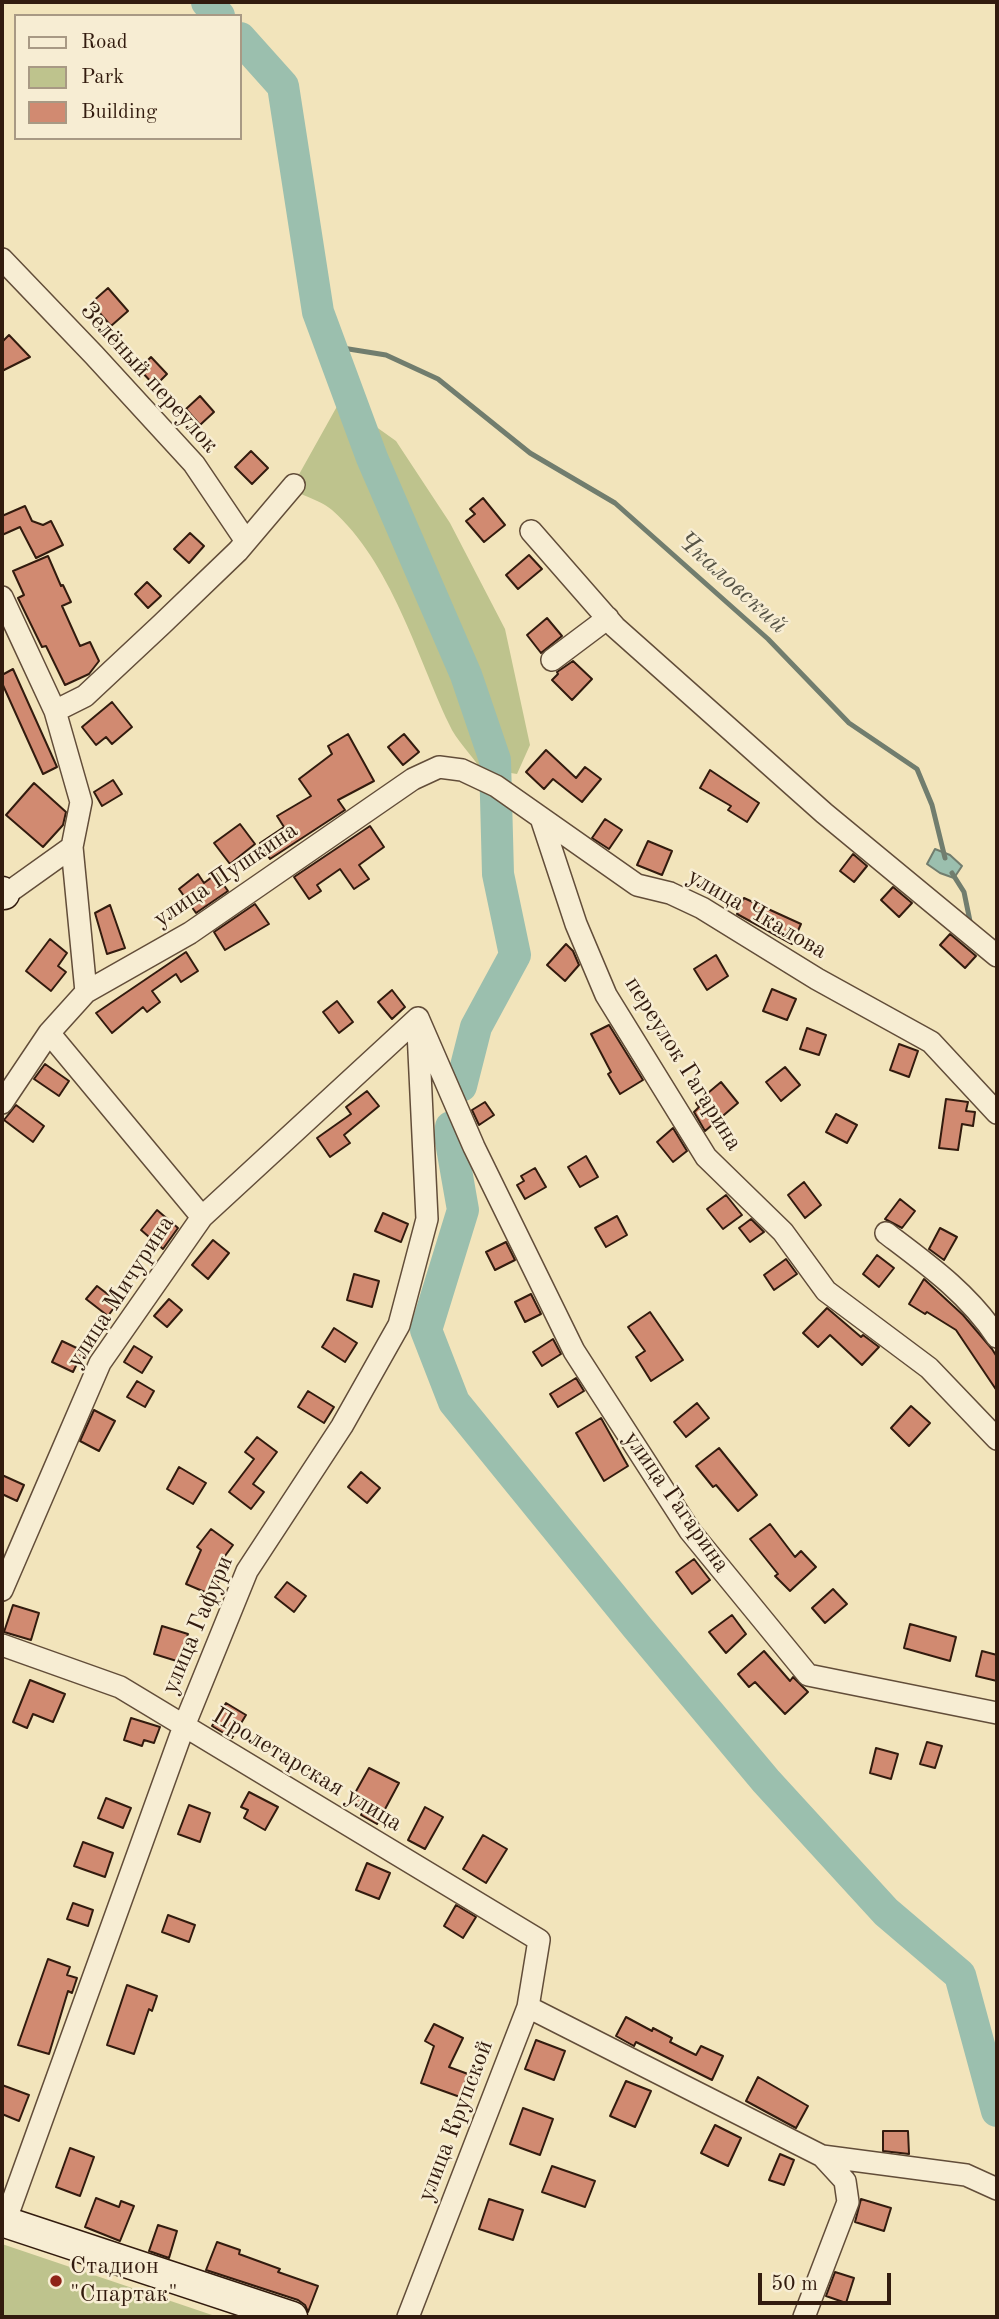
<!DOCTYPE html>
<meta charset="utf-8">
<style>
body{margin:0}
#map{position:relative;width:999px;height:2319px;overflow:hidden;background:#f2e4bb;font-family:"Old Standard TT",serif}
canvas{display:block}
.frame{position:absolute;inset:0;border:4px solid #321b0e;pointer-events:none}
.legend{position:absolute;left:14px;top:14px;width:228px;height:126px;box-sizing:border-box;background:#f7edd3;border:2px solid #a89984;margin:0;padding:9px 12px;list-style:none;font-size:21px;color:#321b0e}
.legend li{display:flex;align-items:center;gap:14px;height:35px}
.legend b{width:35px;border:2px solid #a89984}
.scale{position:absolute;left:758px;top:2273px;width:133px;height:32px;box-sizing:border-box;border:4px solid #321b0e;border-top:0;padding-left:9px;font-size:21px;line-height:24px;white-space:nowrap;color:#321b0e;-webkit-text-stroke:5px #f7edd3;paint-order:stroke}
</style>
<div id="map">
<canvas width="999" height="2319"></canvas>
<div class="frame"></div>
<ul class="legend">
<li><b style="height:9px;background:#f7edd3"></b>Road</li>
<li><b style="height:19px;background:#bec38d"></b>Park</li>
<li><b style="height:19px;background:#d18a71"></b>Building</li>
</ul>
<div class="scale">50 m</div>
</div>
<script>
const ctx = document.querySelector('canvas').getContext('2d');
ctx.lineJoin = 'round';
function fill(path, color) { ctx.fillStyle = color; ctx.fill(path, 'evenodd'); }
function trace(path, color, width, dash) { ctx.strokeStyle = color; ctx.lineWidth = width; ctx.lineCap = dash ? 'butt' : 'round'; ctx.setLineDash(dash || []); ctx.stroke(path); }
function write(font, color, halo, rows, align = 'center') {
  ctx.font = font + ' "Old Standard TT",serif'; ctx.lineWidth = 5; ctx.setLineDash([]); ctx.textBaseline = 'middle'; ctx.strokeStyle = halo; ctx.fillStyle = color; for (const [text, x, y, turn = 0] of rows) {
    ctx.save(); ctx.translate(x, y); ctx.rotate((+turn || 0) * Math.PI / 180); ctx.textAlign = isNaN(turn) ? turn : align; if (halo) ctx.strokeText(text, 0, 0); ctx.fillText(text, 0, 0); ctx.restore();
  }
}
fill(new Path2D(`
 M340,401L396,441L450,523L505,629L530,745L517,774L480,768C471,754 456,740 449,724C417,656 391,562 332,510C324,503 310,498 299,493L297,478Z
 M2,2244L218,2317H2Z`), '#bec38d');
const water = new Path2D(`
 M935,849L950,855L962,866L954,878L940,873L927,864Z`);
fill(water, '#9bbfae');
trace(water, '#717d6e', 2);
trace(new Path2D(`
 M330,346L386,355L438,379L530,453L615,503L768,639L849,723L917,769L932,805L945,858
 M952,873L964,892L971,926`), '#717d6e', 5);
trace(new Path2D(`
 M207,2L219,16
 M240,38L283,86L318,312L372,458L466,675L495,760L498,874L515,955L476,1027L461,1086
 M451,1127L450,1136L463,1210L426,1330L454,1402L637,1627L766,1781L886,1912L960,1975L997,2111`), '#9bbfae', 32);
const building = new Path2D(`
 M108,288L128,311L111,326L91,303Z
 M9,335L30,357L2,371V342Z
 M151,357L167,374L155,386L139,369Z
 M200,396L214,412L200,425L186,409Z
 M251,451L268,468L252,484L235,467Z
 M483,498L505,525L484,542L466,521L475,514L470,509Z
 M25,506L32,521L43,525L51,521L63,545L36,558L20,527L2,535V516Z
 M190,533L204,546L189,563L174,549Z
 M529,555L542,569L518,589L506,575Z
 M48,556L61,586L63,585L71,602L62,606L80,646L90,642L99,661L89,674L65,685L46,646L42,647L18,598L24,595L13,571Z
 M147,582L161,596L148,608L135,594Z
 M547,618L562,636L541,653L527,635Z
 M573,661L592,679L572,700L552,680L558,674L557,672Z
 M13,669L57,767L43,774L2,683V675Z
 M112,702L132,727L112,744L106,737L96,745L82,727Z
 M348,734L374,781L338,800L345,810L270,859L260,843L284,827L277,816L311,796L299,779L332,754L328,746Z
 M404,734L419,752L403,765L388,747Z
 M546,750L576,778L585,767L601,779L582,802L553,779L544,789L526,772Z
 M710,770L759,803L747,822L728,810L731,806L700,788Z
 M113,780L122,794L102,806L94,792Z
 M34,783L66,812L63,825L43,847L6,815Z
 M605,819L622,830L609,849L592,838Z
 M240,824L255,844L230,864L214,843Z
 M370,826L384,847L359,865L369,879L354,889L340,869L317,885L321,891L309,899L294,877Z
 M648,841L672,851L662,875L637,865Z
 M853,854L867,866L854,882L840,871Z
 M198,874L204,883L216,874L228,891L196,913L179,889Z
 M893,887L912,903L899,917L881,900Z
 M744,898L801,924L792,944L737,914Z
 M255,904L269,924L225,950L214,932Z
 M110,905L125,948L107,954L95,913Z
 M950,934L976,956L965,968L940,945Z
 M50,939L67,953L58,966L66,972L51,991L26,971Z
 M566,944L573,951L579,965L565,981L547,965Z
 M186,952L198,971L181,982L176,974L152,991L160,1002L147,1012L143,1007L112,1033L96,1013Z
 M716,955L728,976L707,990L694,969Z
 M772,989L796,999L787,1020L763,1011Z
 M392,990L405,1007L392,1019L378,1002Z
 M337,1001L353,1022L339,1033L323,1012Z
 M609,1025L643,1080L620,1094L608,1074L611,1072L591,1034Z
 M807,1028L826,1035L819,1055L800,1049Z
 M899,1044L918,1051L909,1077L890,1070Z
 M45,1064L69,1081L59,1096L34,1079Z
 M785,1067L800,1085L781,1101L766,1082Z
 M721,1082L738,1103L705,1131L694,1112L699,1107L696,1103Z
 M367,1091L379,1106L344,1135L350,1143L330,1157L317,1138L351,1114L346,1107Z
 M946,1099L968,1102L966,1111L975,1112L973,1126L962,1124L958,1150L939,1148Z
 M485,1102L494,1115L479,1125L472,1110Z
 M16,1105L44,1126L33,1142L4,1120Z
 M836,1114L857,1125L847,1143L826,1132Z
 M673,1128L687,1151L673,1162L657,1142Z
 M586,1156L598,1177L580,1187L568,1167Z
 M535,1168L546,1187L525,1199L517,1185L524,1181L521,1176Z
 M804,1182L821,1205L805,1218L788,1195Z
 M726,1195L742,1215L723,1229L707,1209Z
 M900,1199L915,1211L902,1228L885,1219Z
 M157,1210L178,1228L163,1249L141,1230Z
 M383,1213L408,1224L401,1242L375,1231Z
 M617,1216L627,1235L606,1247L595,1228Z
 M751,1219L764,1232L750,1242L739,1228Z
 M940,1228L957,1237L944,1260L929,1249Z
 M213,1240L229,1253L208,1279L192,1265Z
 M506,1242L515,1260L495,1270L486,1252Z
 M877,1255L894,1268L879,1287L863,1274Z
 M786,1259L797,1274L774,1290L764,1275Z
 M354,1274L379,1281L372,1307L347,1300Z
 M924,1279L963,1315L992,1349L997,1357V1391L956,1330L927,1312L925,1314L909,1304Z
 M97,1286L118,1302L108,1316L86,1299Z
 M531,1294L541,1314L525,1322L515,1302Z
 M169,1299L182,1310L167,1327L154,1316Z
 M827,1308L861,1337L863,1335L879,1347L862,1365L830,1335L818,1347L803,1333Z
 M650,1312L683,1360L651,1381L636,1357L645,1351L628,1327Z
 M334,1328L357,1343L345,1362L322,1347Z
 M553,1339L561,1354L542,1366L533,1352Z
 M62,1341L83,1351L73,1372L52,1362Z
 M134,1346L152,1357L142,1373L124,1362Z
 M576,1378L584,1391L558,1407L550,1394Z
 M137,1381L154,1391L145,1407L127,1397Z
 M308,1391L334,1407L324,1423L298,1407Z
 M697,1403L709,1418L686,1437L674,1422Z
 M911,1406L930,1423L909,1446L891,1428Z
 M94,1410L115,1421L99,1451L80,1441Z
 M601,1418L628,1466L604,1481L576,1433Z
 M257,1437L277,1452L253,1484L264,1492L251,1509L229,1492L254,1459L245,1452Z
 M719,1448L757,1495L738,1511L716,1485L713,1487L696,1466Z
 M179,1467L206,1483L193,1504L167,1489Z
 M361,1472L380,1488L367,1503L348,1487Z
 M2,1475L24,1485L17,1501L2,1494Z
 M770,1524L795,1557L801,1551L816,1567L790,1591L775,1576L778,1574L750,1539Z
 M211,1529L233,1545L214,1571L222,1574L212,1595L186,1584L201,1550L197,1547Z
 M694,1559L710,1580L692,1594L676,1572Z
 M287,1582L306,1596L294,1612L275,1597Z
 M833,1589L847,1604L825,1623L812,1608Z
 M13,1605L39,1613L31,1640L4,1632Z
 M732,1615L746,1634L726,1653L709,1632Z
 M910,1624L956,1637L950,1661L904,1648Z
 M162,1626L188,1634L180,1662L154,1654Z
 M764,1651L790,1681L793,1677L808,1692L785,1714L755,1682L749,1687L738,1674Z
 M982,1651L997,1655V1681L976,1676Z
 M30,1680L65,1694L53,1722L33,1714L27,1728L13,1722Z
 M226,1703L246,1715L232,1738L212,1726Z
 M131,1718L160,1727L154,1743L144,1740L142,1746L124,1740Z
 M927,1742L942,1746L935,1768L920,1764Z
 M876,1748L898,1754L891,1779L870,1773Z
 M369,1768L399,1783L377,1824L361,1815L364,1810L350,1802Z
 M249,1792L278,1807L265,1830L244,1818L248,1810L241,1807Z
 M106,1798L131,1808L123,1828L98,1818Z
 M189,1805L210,1813L200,1842L178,1834Z
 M425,1807L443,1817L425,1849L408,1840Z
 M483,1835L507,1849L486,1883L463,1869Z
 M83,1842L113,1853L105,1877L74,1866Z
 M367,1863L390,1873L379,1899L356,1890Z
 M73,1903L93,1910L88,1926L67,1919Z
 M456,1905L476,1917L463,1938L444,1926Z
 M168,1915L195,1925L189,1942L162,1932Z
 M48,1959L70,1967L67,1975L77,1978L72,1993L68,1991L49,2054L18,2045Z
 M127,1985L157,1996L152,2011L149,2009L134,2054L107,2045Z
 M626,2017L652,2031L653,2028L672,2038L670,2042L696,2055L701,2046L723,2056L712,2080L636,2042L634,2046L616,2036Z
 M434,2024L463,2038L449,2067L468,2074L460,2097L421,2083L434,2046L425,2041Z
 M536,2040L565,2051L554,2080L525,2069Z
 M758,2077L808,2106L796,2128L746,2101Z
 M626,2081L651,2091L635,2127L610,2116Z
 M2,2085L29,2095L19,2121L2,2114Z
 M523,2108L553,2119L540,2155L510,2144Z
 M715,2125L741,2138L728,2166L701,2153Z
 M883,2131H908L909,2154L883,2151Z
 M70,2148L94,2157L80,2196L56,2187Z
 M780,2154L794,2160L784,2185L769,2180Z
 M552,2166L595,2181L585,2207L542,2192Z
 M96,2198L119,2207L121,2201L134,2206L120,2241L85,2227Z
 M489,2199L523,2210L513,2240L479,2229Z
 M861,2199L891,2208L884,2231L855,2222Z
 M158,2225L177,2231L169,2258L149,2251Z
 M217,2242L240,2250L239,2254L280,2269L278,2272L318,2286L308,2312L305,2305L298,2300L206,2270Z
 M835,2272L854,2278L846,2303L826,2296Z`);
fill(building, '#d18a71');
trace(building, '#321b0e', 2);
const street = new Path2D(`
 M2,259L94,355L194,464L246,541
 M531,531L615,627L824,813L997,956
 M2,597L55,711L81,802L72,847L86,992
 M552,660L608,618
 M55,711L85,696L162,624L238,551L294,485
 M541,818L576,924L606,995L706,1157L783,1232L826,1291L929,1368L997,1439
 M2,897L72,847
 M49,1033L86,992L190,933L413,779L439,767L462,770L496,786L637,885L670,893L702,908L817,979L931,1042L997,1113
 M2,1103L49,1033L202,1217
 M886,1233C927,1264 968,1293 997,1337
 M2,1590L100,1363L202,1217L418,1018L474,1147L574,1351L690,1531L808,1675L997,1713
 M2,1645L120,1687L539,1940L528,2007L408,2317
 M528,2007L822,2156L966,2175L997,2189
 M5,2222L184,1726L247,1571L342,1426L399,1325L427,1219L418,1031
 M804,2317L848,2202L845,2181L822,2156`);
const secondary = new Path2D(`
 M2,892L4,894
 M2,2221L292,2317`);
trace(street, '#624d39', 24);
trace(secondary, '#321b0e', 33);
trace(street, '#f7edd3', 21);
trace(secondary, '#f7edd3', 30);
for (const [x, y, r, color] of [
 [56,2281,7,"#8f2418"]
]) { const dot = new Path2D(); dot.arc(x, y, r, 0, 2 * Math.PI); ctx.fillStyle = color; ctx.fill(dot); trace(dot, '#f7edd3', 2.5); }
write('24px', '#321b0e', '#f7edd3', [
 ["Зелёный переулок",149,378,48],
 ["улица Пушкина",226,875,-34],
 ["улица Чкалова",757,914,30],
 ["переулок Гагарина",683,1064,58],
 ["улица Мичурина",121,1292,-57],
 ["улица Гагарина",676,1502,55],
 ["улица Гафури",198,1625,-67],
 ["Пролетарская улица",307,1770,31],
 ["улица Крупской",456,2121,-69]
]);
write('24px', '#321b0e', '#f7edd3', [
 ["Стадион",70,2267],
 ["\"Спартак\"",70,2295]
], 'left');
write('italic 26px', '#575446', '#f7edd3', [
 ["Чкаловский",732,583,42]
]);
</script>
